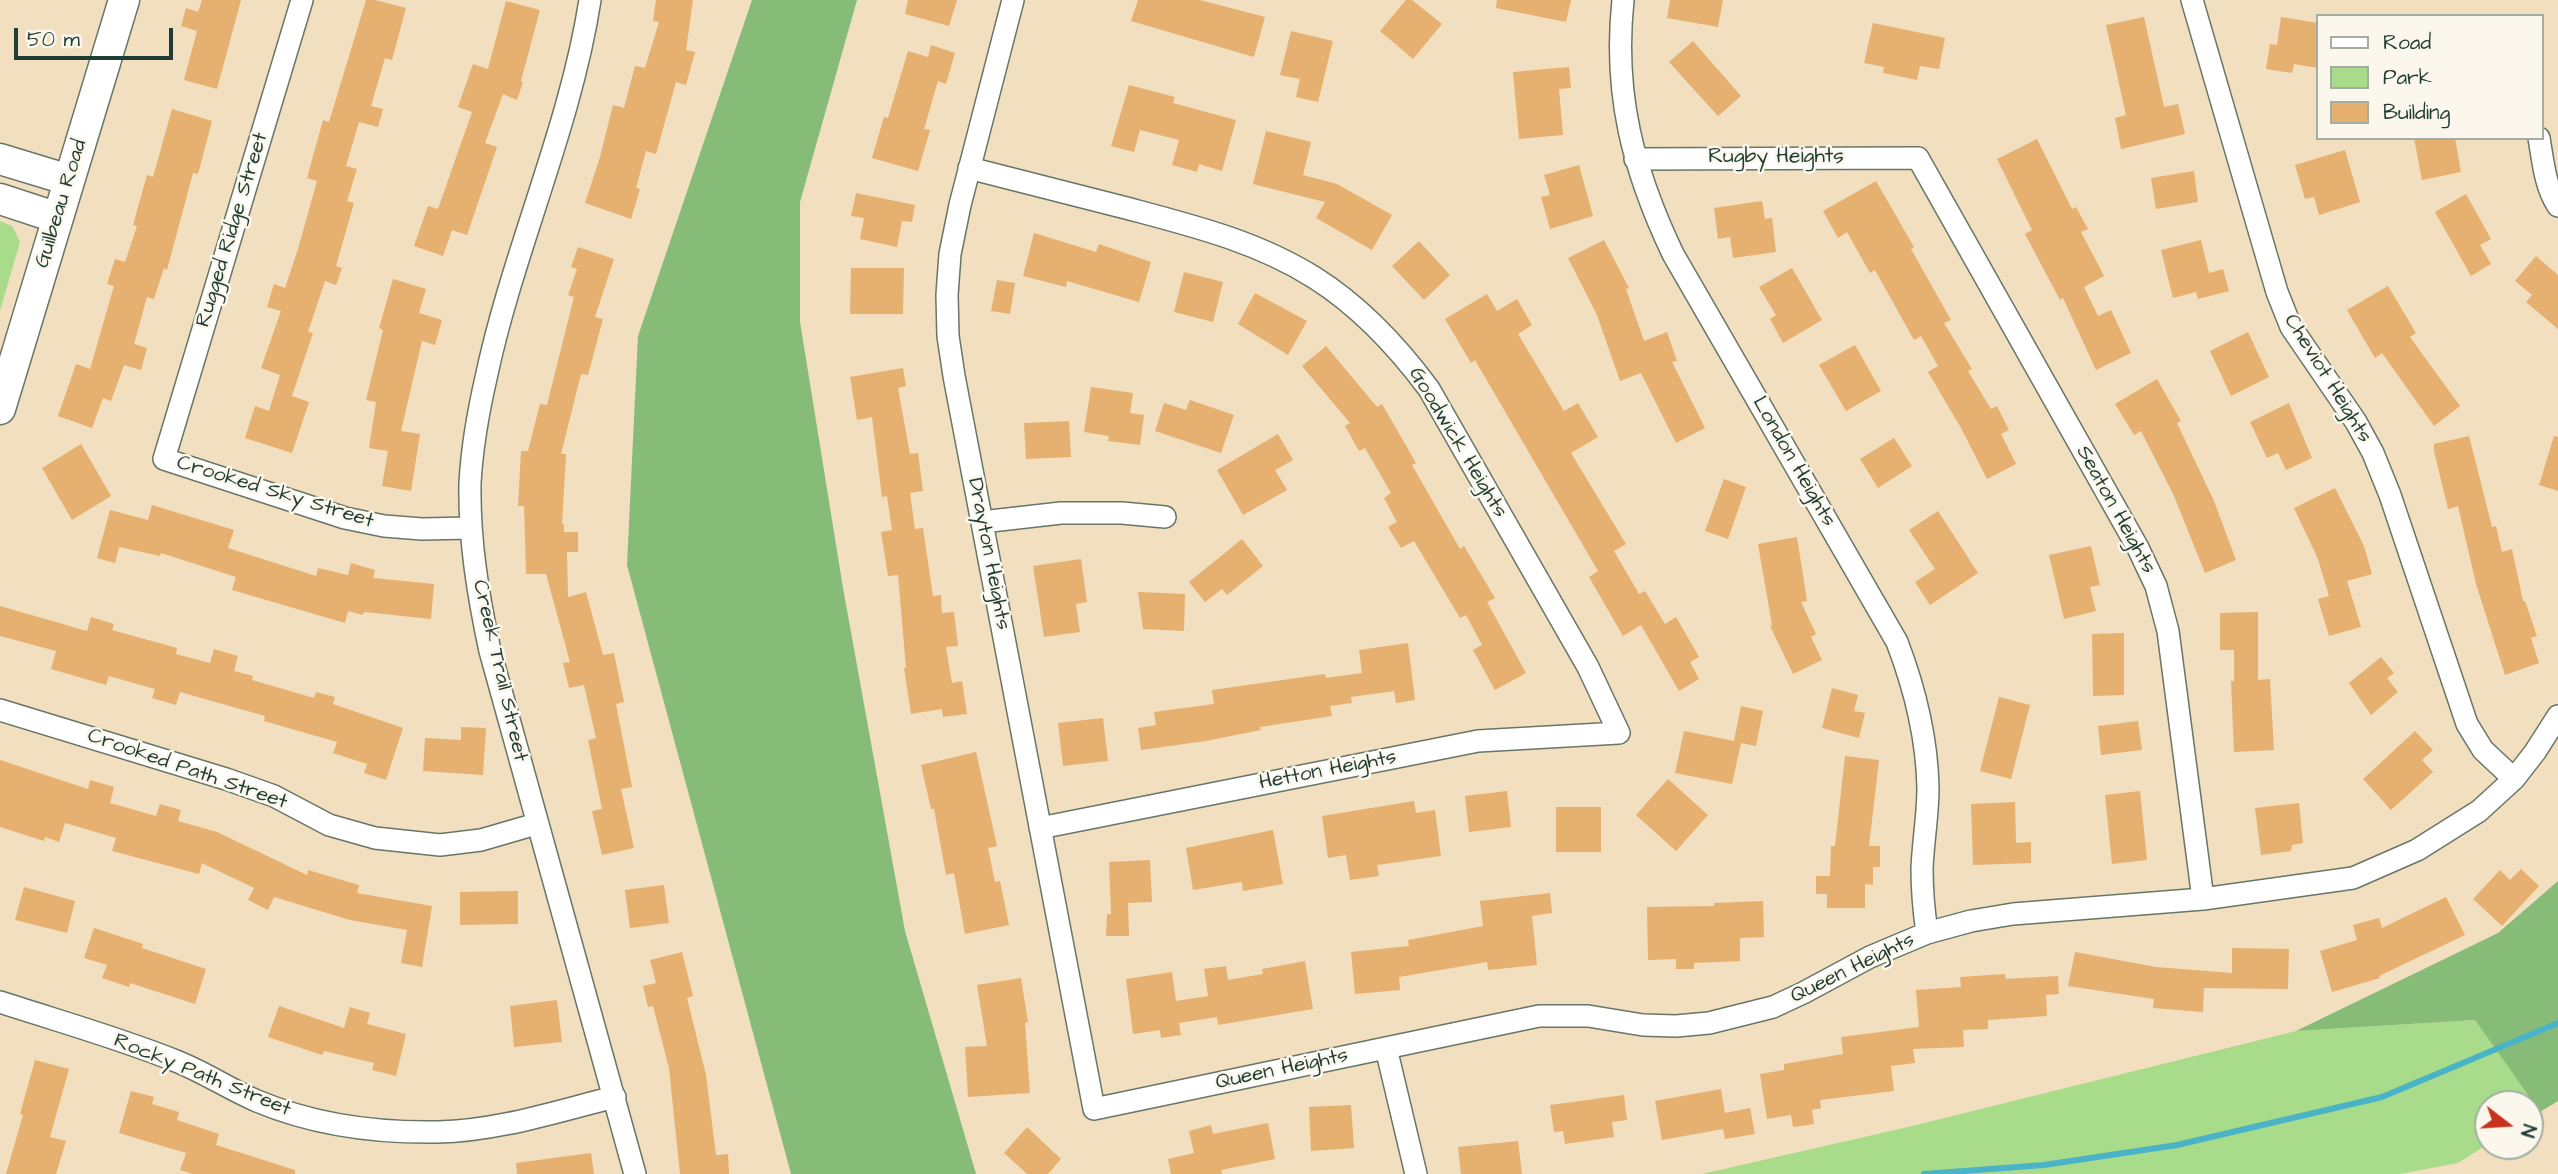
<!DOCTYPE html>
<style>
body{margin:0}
#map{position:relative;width:2558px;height:1174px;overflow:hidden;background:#f1dfc0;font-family:"Architects Daughter",sans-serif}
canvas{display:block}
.legend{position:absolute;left:2316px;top:14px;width:228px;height:126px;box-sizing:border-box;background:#fbf7ec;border:2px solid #a3ada2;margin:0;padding:9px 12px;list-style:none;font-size:21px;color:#1f3d34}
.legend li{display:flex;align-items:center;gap:14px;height:35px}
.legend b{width:35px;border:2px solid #a3ada2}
.north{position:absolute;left:2474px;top:1090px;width:70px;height:70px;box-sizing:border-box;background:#fbf7ec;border:2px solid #a3ada2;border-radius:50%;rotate:107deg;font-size:19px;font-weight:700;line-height:28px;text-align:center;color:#1f3d34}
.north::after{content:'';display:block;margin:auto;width:24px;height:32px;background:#c8321e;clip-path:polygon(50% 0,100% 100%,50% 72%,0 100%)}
.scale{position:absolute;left:14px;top:28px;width:159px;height:32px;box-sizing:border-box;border:4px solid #1f3d34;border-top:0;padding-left:9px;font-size:21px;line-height:24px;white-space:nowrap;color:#1f3d34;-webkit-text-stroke:5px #fbf7ec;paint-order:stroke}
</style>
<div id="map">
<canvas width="2558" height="1174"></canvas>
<ul class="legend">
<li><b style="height:9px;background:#fff"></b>Road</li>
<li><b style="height:19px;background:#a8dc8b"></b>Park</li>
<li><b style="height:19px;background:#e5b070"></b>Building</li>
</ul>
<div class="north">N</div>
<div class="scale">50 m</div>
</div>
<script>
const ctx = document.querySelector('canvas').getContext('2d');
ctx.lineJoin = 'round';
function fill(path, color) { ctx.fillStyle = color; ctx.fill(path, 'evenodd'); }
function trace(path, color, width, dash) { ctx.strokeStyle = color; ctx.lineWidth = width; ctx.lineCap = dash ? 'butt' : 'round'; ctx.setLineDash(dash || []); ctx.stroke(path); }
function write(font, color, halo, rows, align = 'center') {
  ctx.font = font + ' "Architects Daughter",sans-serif'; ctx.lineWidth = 5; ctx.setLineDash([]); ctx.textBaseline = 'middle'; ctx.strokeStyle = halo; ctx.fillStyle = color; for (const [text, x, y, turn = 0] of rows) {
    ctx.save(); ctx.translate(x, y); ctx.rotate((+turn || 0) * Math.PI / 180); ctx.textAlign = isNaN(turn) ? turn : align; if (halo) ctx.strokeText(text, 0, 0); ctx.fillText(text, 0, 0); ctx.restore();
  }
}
fill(new Path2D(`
 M0,221L12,226L20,242L0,311Z
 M2475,1020L2540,1112L2530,1118V1104H2488V1144L2458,1163L2400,1174H1702L1908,1127L2296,1031Z`), '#a8dc8b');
fill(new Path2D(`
 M752,0H857L800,202V322L843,588L905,931L976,1174H791L627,565L638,336Z
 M2558,881V1101L2540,1112L2475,1020L2296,1031L2498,933Z`), '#86bc77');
trace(new Path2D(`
 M1924,1174L2044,1165L2177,1145L2382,1097L2558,1023`), '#4ab3c8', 6);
fill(new Path2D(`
 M202,0H241L217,89L184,80L197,31L181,26L186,8L198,12Z
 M366,0H375L406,8L392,60L385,58L371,106L383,109L378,127L359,122L346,166L357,169L347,201L354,203L336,266L342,268L336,285L325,281L308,332L313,333L292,396L309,402L292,453L245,438L255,406L269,411L280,375L261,368L281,311L267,307L274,284L285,288L298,249L317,181L307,178L323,120L329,122Z
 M656,0H693L686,50L695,52L686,85L676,82L656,154L646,151L636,188L640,189L631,219L585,203L600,157L613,105L624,108L635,66L645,68L659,22L653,21Z
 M908,0H957L949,26L905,14Z
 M1138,0H1200L1265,17L1254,57L1131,21Z
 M1406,0H1412L1442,24L1413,59L1380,31Z
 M1497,0H1571L1566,22L1496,8Z
 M1670,0H1723L1718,27L1667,18Z
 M506,1L540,10L521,81L523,82L517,100L503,94L485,143L497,147L467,235L452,230L443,256L414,246L428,206L438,209L472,112L458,107L473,64L488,69Z
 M2144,17L2164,107L2178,104L2185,134L2121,149L2115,118L2126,115L2106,25Z
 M2281,17L2318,23V68L2294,64L2292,73L2266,69L2270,44L2277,45Z
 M1873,23L1945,38L1939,69L1920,66L1917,80L1883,73L1884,67L1864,63Z
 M1291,31L1333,41L1318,102L1296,97L1300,79L1280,75Z
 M1693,41L1741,96L1718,116L1669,62Z
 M931,45L955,53L946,84L938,81L924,129L930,130L918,171L872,158L884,117L888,118L908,51L928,57Z
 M1569,67L1571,88L1559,89L1563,135L1519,139L1513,72Z
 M1129,85L1175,97L1173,103L1236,120L1222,171L1199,164L1197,172L1172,165L1179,140L1140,130L1134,152L1111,146Z
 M172,109L212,121L198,174L193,173L167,270L164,268L154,299L147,297L134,344L147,348L141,370L124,365L111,401L103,398L92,428L58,416L76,364L90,369L114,286L107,284L115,259L125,262L137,226L133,225L147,175L153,177Z
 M1266,131L1311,142L1303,175L1337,184L1392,215L1372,250L1316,218L1325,202L1253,184Z
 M2414,138H2455L2461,172L2422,180Z
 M2037,139L2072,209L2076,207L2088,229L2081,232L2104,276L2084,287L2098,316L2111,310L2131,353L2096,370L2063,298L2060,300L2025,234L2032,230L1997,159Z
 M2345,150L2360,202L2319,215L2314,197L2305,199L2295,165Z
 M1579,165L1593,216L1550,229L1541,197L1550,195L1544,175Z
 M2194,171L2198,202L2156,209L2151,178Z
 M1876,181L1914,247L1911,249L1951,320L1944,323L1972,369L1968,371L1991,409L1997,406L2009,430L2001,434L2016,464L1987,479L1961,428L1928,372L1938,366L1921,336L1914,340L1875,270L1870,273L1847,232L1838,238L1823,211Z
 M856,193L915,205L912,222L902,221L897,247L860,239L864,218L851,216Z
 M2466,194L2491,239L2480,245L2491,264L2471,276L2435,212Z
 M1762,201L1765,219L1772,218L1776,252L1733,258L1730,237L1718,239L1714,208Z
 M1034,233L1096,252L1099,244L1151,262L1139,302L1067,281L1066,287L1023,276Z
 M1604,240L1629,288L1626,289L1644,341L1667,332L1677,361L1672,362L1705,428L1676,443L1641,373L1620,381L1597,315L1568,258Z
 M2201,240L2209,273L2223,269L2229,291L2198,299L2196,292L2173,298L2161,250Z
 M1419,241L1450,275L1424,300L1392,266Z
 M578,247L614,259L595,317L603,319L588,375L581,374L561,454H566L562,524H564V532H578V552H567L568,597L586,592L603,655L614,653L624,702L616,704L632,787L621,789L634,848L602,855L592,811L602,809L588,740L596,738L584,685L569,688L563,663L570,662L546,574H526L524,506H518L521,451H528L540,404L547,405L574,297L568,295L577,269L571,267Z
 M2536,256L2558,275V329L2526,302L2532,295L2515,281Z
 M851,268H904L903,314H850Z
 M1792,268L1822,320L1783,343L1770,319L1776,315L1759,287Z
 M1184,272L1223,282L1213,322L1174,312Z
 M393,279L426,289L419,313L442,320L435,345L422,341L401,431L420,434L411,491L382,486L388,451L369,448L376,402L366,400L383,330L379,328Z
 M997,280L1015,283L1010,314L991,311Z
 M2388,286L2416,333L2410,337L2460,406L2434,426L2382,353L2375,358L2347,310Z
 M1255,293L1307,321L1288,355L1238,324Z
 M1487,294L1497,311L1517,299L1532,325L1518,334L1564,411L1578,403L1598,437L1571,453L1626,544L1614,551L1639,594L1645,591L1665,624L1676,617L1699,657L1690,662L1699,679L1679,691L1641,625L1623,636L1589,577L1598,571L1475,360L1471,363L1445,319Z
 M2248,332L2269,377L2231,396L2210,351Z
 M1855,345L1881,391L1846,411L1819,365Z
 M1326,346L1377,407L1382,404L1416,463L1412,465L1460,549L1464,546L1495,598L1487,602L1526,673L1495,690L1473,650L1482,645L1466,615L1460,618L1414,541L1401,548L1388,527L1397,522L1384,498L1391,493L1365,448L1359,451L1345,426L1350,423L1302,366Z
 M903,368L906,386L898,388L910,454L918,453L923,491L910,493L915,529L923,528L933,596L941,595L942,613L954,612L958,646L946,647L952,683L962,681L967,714L943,717L942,709L911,714L904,668H906L898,575L888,576L881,532L892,530L887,496L882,497L872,417L857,420L850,377Z
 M2157,379L2181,421L2177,423L2214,501L2236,560L2205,573L2174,496L2141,431L2134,435L2115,404Z
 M1091,387L1133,393L1130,413L1144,415L1140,445L1108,441L1109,436L1084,432Z
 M1190,400L1234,415L1221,453L1155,431L1164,403L1186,410Z
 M2289,403L2312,458L2286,470L2278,453L2267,458L2250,422Z
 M1069,421L1071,457L1026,459L1024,423Z
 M1278,434L1293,460L1275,470L1287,490L1243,515L1217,470Z
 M2469,436L2492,527L2496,526L2502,552L2512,549L2523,601H2525L2537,636L2531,638L2539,663L2505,675L2476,584L2458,506L2448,509L2434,451V444Z
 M2554,436L2558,437V491L2539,485Z
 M1894,438L1912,466L1878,488L1860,459Z
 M81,444L111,496L72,520L42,468Z
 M1724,479L1746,487L1728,539L1705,531Z
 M2335,488L2364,546L2372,574L2347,581L2361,627L2329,636L2318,599L2329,596L2318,559L2294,508Z
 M152,505L234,530L228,548L316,576L318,568L348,575L351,563L375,570L373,578L434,584L431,619L364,612L363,615L348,611L345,623L232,590L236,577L161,553L160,556L119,547L115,563L97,558L110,510L148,520Z
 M1938,511L1978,573L1930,605L1915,582L1935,569L1909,530Z
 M1797,537L1807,601L1801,602L1816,634L1811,637L1822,660L1793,674L1770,626L1772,625L1758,544Z
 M1242,539L1263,566L1227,595L1222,589L1205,602L1189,582Z
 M2091,546L2100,585L2090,587L2096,611L2064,619L2049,555Z
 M1081,559L1087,602L1076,604L1080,632L1044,637L1033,566Z
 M1138,592L1185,594L1184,631L1143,629Z
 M0,606L87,631L91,617L114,624L112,630L177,648L176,654L210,663L214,649L238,656L234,671L253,676L252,680L314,698L316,692L335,697L333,704L403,728L386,780L364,773L367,764L333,753L337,742L264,721L265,716L180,692L176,705L152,698L155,689L109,676L106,685L51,669L56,651L0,636Z
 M2258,612V680L2270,679L2274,750L2234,752L2231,681H2234V650H2220V613Z
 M2124,633V695L2093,696L2092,634Z
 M1408,643L1415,700L1396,703L1394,691L1351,697L1352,703L1330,706L1332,716L1260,727L1261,730L1206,741L1141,750L1138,728L1156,725L1154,712L1214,704L1212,690L1325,674L1326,678L1362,673L1359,650Z
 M2381,657L2394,673L2387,678L2398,692L2371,715L2349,683Z
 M1832,688L1858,695L1854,711L1865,713L1859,738L1822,728Z
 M1999,697L2030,705L2011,779L1980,771Z
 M1741,706L1763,711L1756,746L1741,743L1732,784L1675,773L1684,731L1734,741Z
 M1103,718L1108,761L1063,766L1058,723Z
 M2138,721L2142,750L2101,755L2098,726Z
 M461,727L486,728L483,775L423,771L425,738L461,740Z
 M2415,731L2433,750L2422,760L2433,772L2391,810L2363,779Z
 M976,752L997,846L988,848L995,882L1000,881L1009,925L965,934L954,873L946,875L934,809H931L921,765Z
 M1845,756L1879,760L1869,846H1880V867H1873V885L1865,884V908H1827V894H1816V876H1830L1831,846H1835Z
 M0,760L88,789L90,780L114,787L110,803L156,816L160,804L181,810L178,821L217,832L307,875L308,870L359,885L357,893L432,906L422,967L401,963L407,930L350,920L274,897L268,910L248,900L254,888L202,863L199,874L112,851L116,838L65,823L59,842L45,837L44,841L0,827Z
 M1668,779L1708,815L1676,851L1636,815Z
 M1507,791L1511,827L1469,832L1465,796Z
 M2140,791L2147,860L2112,864L2105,795Z
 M1414,801L1416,813L1435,810L1441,856L1377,865L1379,876L1350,880L1346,855L1328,858L1322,816Z
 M2015,802L2016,843L2031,842V863L1973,865L1971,804Z
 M2299,803L2303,843L2292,845L2291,851L2261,855L2255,808Z
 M1556,807H1601V852H1556Z
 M1273,830L1283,884L1243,891L1242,882L1193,890L1186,848Z
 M1150,860L1152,902L1128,903L1129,936H1106L1107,914H1111L1109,862Z
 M2521,869L2539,886L2502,926L2473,899L2500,870L2510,880Z
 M664,885L669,923L630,928L625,890Z
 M24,887L75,901L67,933L15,920Z
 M518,891V924L460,925V892Z
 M1550,893L1552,913L1532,916L1537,965L1488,970L1487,962L1399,977L1400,990L1355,994L1351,952L1409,946L1408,940L1483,926L1480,901Z
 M2446,897L2465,935L2379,976L2380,978L2332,992L2320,951L2357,940L2353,925L2379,918L2382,928Z
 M1763,901L1764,937L1740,938V961L1694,963V969H1676V959L1648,960L1647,907L1714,906V903Z
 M94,928L143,944L142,948L206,969L195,1004L130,983L129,987L102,978L107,965L84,958Z
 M2232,948L2289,949L2288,989L2204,988L2203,1012L2153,1008L2154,999L2068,986L2075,952L2156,967L2232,973Z
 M682,952L693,996L687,998L706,1075L716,1155L728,1154L729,1174H680L669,1068L653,1006L648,1007L643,986L656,983L650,960Z
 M1305,961L1313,1009L1218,1025L1217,1017L1179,1023L1181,1035L1161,1038L1160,1030L1133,1034L1126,979L1172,972L1176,1001L1208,996L1204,969L1226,966L1228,980L1263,974L1262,969Z
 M2005,974L2006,979L2058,976L2059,994L2046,995L2047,1016L1988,1020V1029L1963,1030L1964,1047L1913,1049L1915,1063L1891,1066L1894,1091L1820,1100L1821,1108L1812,1110L1814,1124L1793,1127L1791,1115L1767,1119L1760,1074L1784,1070V1064L1843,1054L1841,1037L1919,1027L1916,990L1961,987L1960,977Z
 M1021,978L1028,1022L1025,1023L1030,1093L968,1097L965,1047L987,1046L977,985Z
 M557,1000L562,1042L514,1047L510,1006Z
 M279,1006L344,1028L350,1007L370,1013L367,1024L406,1034L396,1076L372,1070L374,1063L324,1051L322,1055L268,1037Z
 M35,1060L69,1069L50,1137L66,1141L56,1174H6L23,1115L20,1114Z
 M1721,1089L1725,1113L1750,1108L1755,1134L1725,1139L1723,1129L1662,1140L1655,1101Z
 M131,1091L154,1097L152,1104L179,1112L177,1120L219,1134L216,1145L295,1170V1174H193L180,1170L186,1153L119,1133Z
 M1624,1095L1627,1120L1612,1122L1614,1137L1565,1144L1563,1131L1554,1132L1550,1105Z
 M1351,1105L1354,1148L1311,1151L1309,1107Z
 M1268,1123L1275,1159L1221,1170L1222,1174H1171L1168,1159L1194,1153L1189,1131L1211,1125L1213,1134Z
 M1027,1127L1061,1159L1048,1174H1027L1004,1153Z
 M1518,1141L1522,1174H1461L1458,1147Z
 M591,1153L594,1174H517L516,1163Z`), '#e5b070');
const street = new Path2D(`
 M302,0L164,459L345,518L384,526L422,529L471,528
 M590,0C570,129 513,250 486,378C478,413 472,447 470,483C469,540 478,595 490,651L635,1174
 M1013,0L960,205L950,254L947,295L948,336L954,376L1094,1109L1539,1016H1588L1643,1025L1676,1026L1709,1023L1773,1007L1803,993L1870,957L1927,933L1971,921L2013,914L2203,899L2353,878L2417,850L2479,811L2514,779L2535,752L2558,716
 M1623,0C1613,94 1633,170 1673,254L1897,642C1915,689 1927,737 1928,788C1928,815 1923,842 1922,869C1922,891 1924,912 1927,933
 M2192,0L2277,292L2291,327L2356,422L2373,453L2390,495L2467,724L2483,750L2514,779
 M2539,138C2543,161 2545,187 2558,206
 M1635,159L1918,158L2138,548L2156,586L2168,631L2203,899
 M969,168C1023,182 1076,195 1130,209C1194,226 1258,242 1315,278C1361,307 1397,346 1429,389L1588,667L1619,733L1478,741L1040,828
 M982,522L1061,513H1122L1165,517
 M0,710L226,779L274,796L329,825L375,838L440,845L481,840L536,824
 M0,1002C58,1021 119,1038 176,1061C204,1072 229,1089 257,1101C314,1125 377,1133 438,1132C498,1131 557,1111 615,1097
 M1386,1048L1416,1174`);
const secondary = new Path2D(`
 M0,159L69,180
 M0,199L58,218
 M0,409L124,0`);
trace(street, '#687665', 24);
trace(secondary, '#687665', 33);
trace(street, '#fff', 21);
trace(secondary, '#fff', 30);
write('21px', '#1f3d34', '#fbf7ec', [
 ["Rugby Heights",1776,158],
 ["Guilbeau Road",62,204,-73],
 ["Rugged Ridge Street",233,230,-73],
 ["Cheviot Heights",2327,379,58],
 ["Goodwick Heights",1457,443,59],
 ["London Heights",1793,462,60],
 ["Crooked Sky Street",275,493,17],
 ["Seaton Heights",2115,510,61],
 ["Drayton Heights",988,554,79],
 ["Creek Trail Street",499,671,77],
 ["Crooked Path Street",187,770,19],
 ["Hetton Heights",1328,771,-11],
 ["Queen Heights",1853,969,-26],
 ["Queen Heights",1282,1070,-12],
 ["Rocky Path Street",202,1076,22]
]);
</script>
